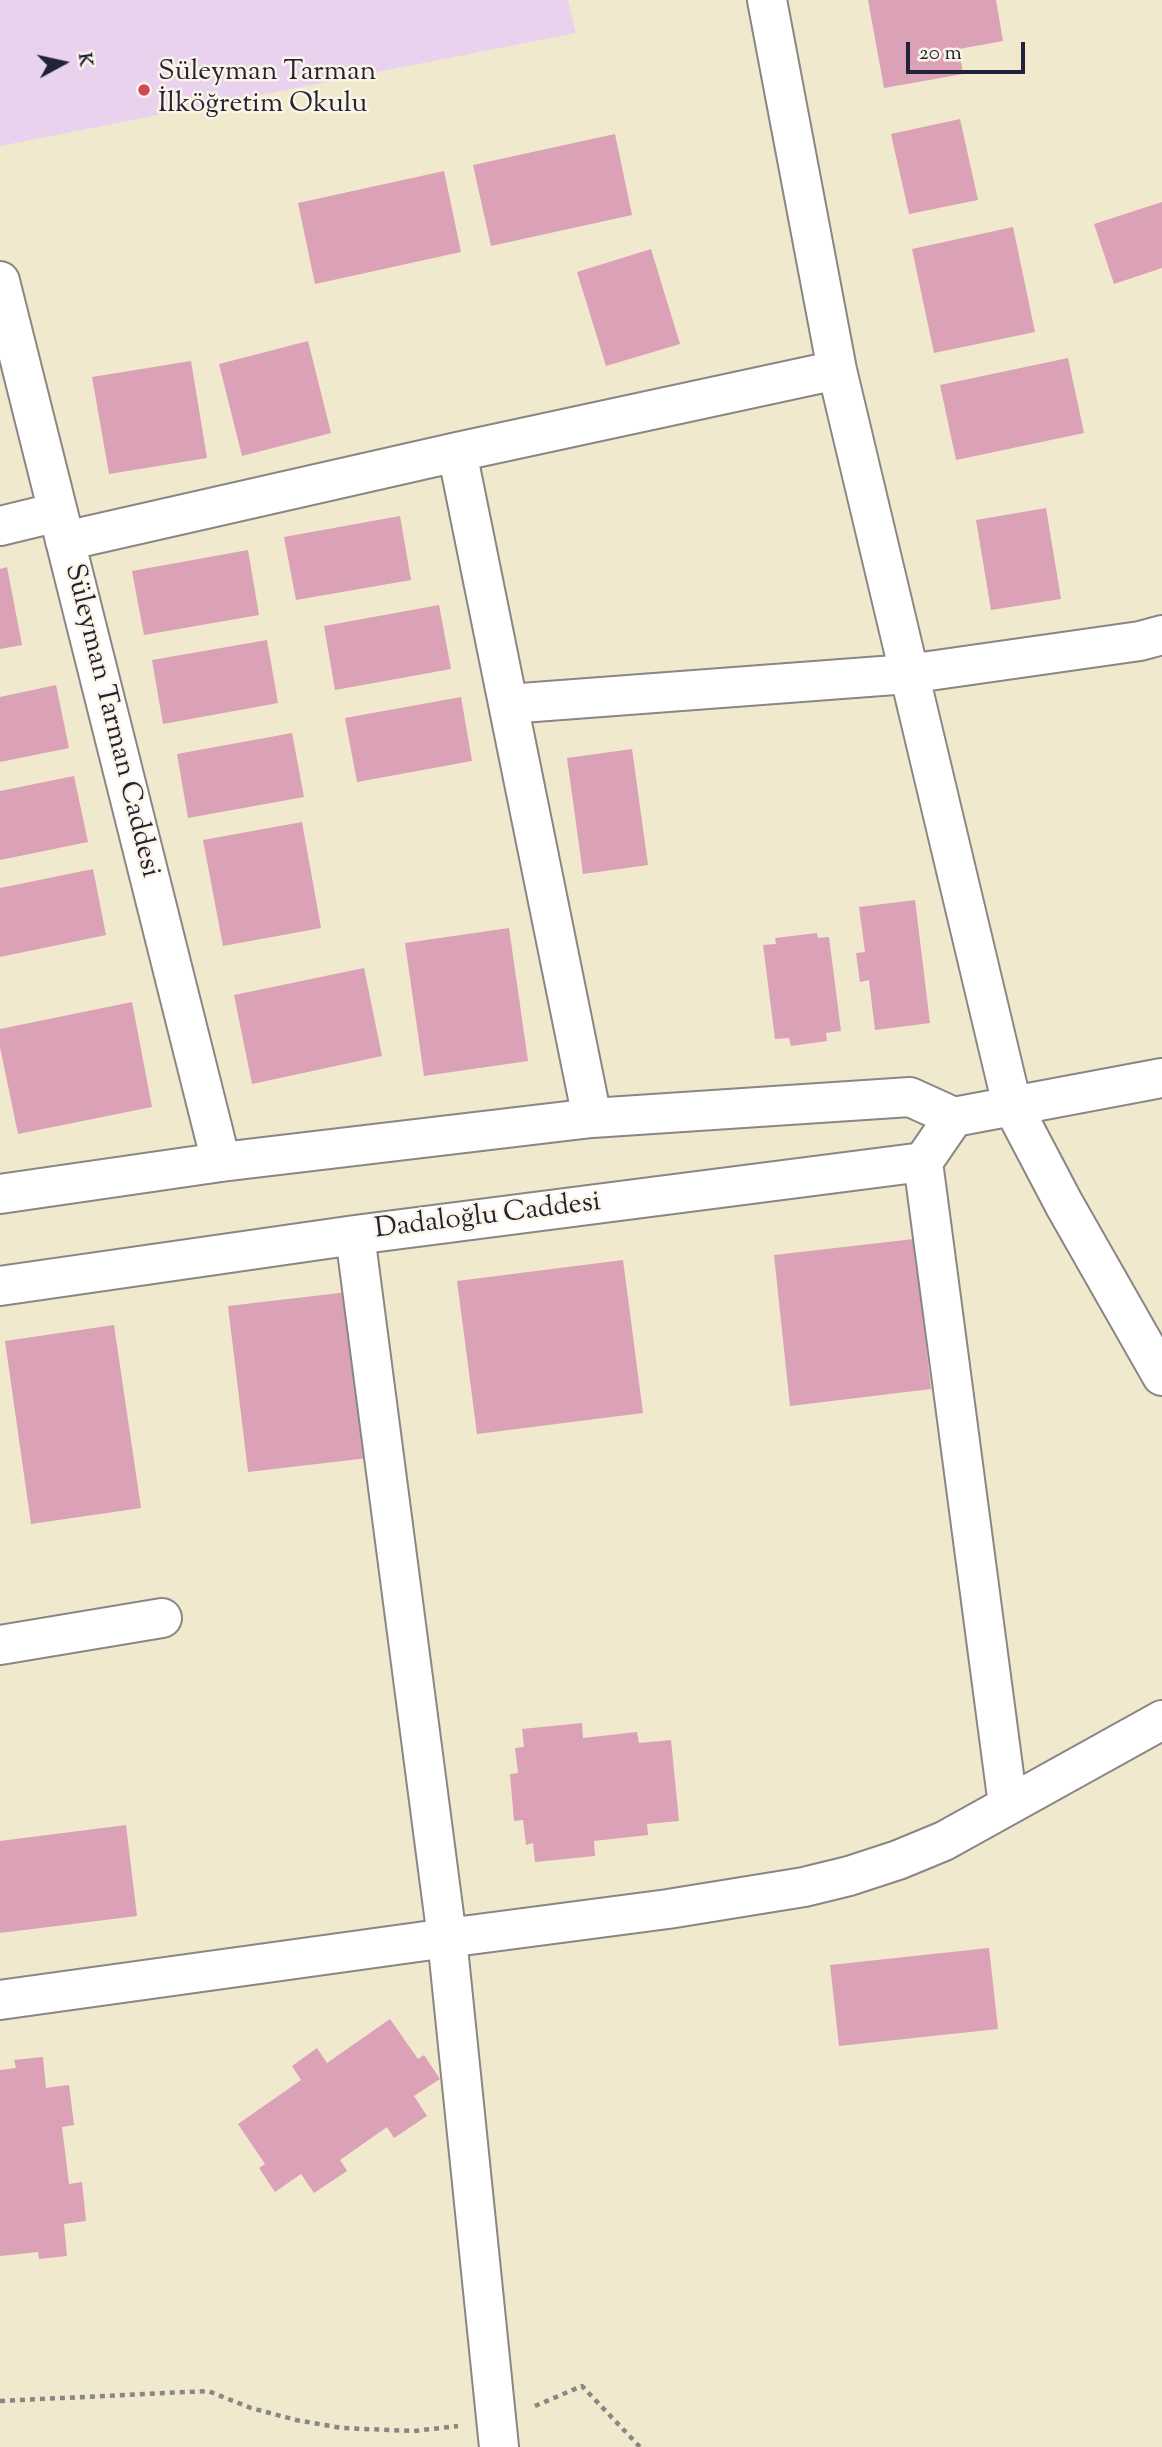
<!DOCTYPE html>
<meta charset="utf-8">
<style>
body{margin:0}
#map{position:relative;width:1162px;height:2447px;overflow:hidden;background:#f0e9cd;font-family:"Sorts Mill Goudy",serif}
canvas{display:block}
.north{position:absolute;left:28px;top:28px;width:70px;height:70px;-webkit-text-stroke:5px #fcf5e5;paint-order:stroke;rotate:82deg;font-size:19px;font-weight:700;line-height:28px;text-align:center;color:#22223b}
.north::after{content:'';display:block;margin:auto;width:24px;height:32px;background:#22223b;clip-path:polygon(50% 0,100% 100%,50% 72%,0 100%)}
.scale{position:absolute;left:906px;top:42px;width:119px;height:32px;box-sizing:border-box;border:4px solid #22223b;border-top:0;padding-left:9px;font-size:21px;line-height:24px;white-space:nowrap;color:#22223b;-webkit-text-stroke:5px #fcf5e5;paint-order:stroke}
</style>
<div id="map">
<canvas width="1162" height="2447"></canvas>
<div class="north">K</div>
<div class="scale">20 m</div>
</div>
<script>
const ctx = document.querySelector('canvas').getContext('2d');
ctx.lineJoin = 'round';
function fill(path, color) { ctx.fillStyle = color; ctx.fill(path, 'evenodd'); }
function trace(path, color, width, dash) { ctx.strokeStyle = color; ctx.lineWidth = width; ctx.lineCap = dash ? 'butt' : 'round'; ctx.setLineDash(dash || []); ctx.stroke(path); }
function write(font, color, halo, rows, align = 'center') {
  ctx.font = font + ' "Sorts Mill Goudy",serif'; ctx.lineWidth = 5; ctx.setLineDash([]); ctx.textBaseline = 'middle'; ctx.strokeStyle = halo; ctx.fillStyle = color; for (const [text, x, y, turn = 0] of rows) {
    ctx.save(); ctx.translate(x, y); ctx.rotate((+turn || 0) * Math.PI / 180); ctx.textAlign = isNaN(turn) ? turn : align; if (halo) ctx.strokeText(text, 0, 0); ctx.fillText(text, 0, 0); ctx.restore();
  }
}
fill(new Path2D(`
 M0,0H568L576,33L0,146Z`), '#e8d2ee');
fill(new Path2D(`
 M868,0H996L1003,41L959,49L963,74L884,88Z
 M960,119L978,200L909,214L891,134Z
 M615,134L632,215L491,246L473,165Z
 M444,171L461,252L315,284L298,203Z
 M1162,202V268L1114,284L1094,224Z
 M1013,227L1035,332L934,353L912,249Z
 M651,249L680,344L606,366L577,272Z
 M308,341L331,433L242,456L219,364Z
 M1068,358L1084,433L956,460L940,385Z
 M191,361L207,458L109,474L92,377Z
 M1046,508L1061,599L991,610L976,520Z
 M400,516L411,580L296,600L284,537Z
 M248,550L259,615L144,635L132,571Z
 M7,567L22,645L0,649V569Z
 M439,605L451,669L335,690L324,626Z
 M267,640L278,703L163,724L152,660Z
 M56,685L69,748L0,762V697Z
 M461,697L472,761L357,782L345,718Z
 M292,733L304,797L188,818L177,754Z
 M632,749L648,865L583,874L567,758Z
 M74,776L88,842L0,860V791Z
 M302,822L321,928L223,946L203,840Z
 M93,869L106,935L0,957V888Z
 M915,900L930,1023L875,1030L869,980L860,982L856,953L865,952L859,907Z
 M509,928L528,1061L424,1076L405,943Z
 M817,933L818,938L829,937L841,1031L826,1033L827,1041L791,1046L789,1038L775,1039L763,945L776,944L775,938Z
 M364,968L382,1056L252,1084L234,995Z
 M132,1002L152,1107L18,1134L0,1047V1029Z
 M914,1239L931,1389L790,1406L774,1255Z
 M623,1260L643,1413L477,1434L457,1281Z
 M348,1292L368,1458L248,1472L228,1306Z
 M114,1325L141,1508L31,1524L5,1341Z
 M582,1723L583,1738L637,1732L639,1743L671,1740L679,1821L647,1824L648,1835L594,1841L595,1856L535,1862L533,1843L526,1845L523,1820L514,1821L510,1774L518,1773L515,1748L524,1747L522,1729Z
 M126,1825L137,1916L0,1933V1841Z
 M989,1948L998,2029L839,2046L830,1965Z
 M390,2019L418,2059L424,2055L440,2079L414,2096L427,2116L394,2138L387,2127L340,2160L347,2171L314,2193L301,2174L275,2192L259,2168L265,2164L238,2124L301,2080L292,2066L317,2048L327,2063Z
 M43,2057L46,2088L69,2085L74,2125L62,2127L69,2184L82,2182L86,2221L64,2224L67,2256L39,2259L38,2252L0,2256V2070L16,2068L14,2060Z`), '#dba1b7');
const minor = new Path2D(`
 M767,0L837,370L1012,1105L1064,1204L1162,1376
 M0,281L221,1162
 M457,452L592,1118
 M0,526L58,512
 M65,541L457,452L837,370
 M508,704L908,674L1140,641L1162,635
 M923,1162L1008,1805
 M0,1194L221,1162L592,1118L910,1097L954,1117L1162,1078
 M0,1286L355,1235L923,1162L954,1117
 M0,1645L162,1618
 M0,2000L447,1938L355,1235
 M499,2447L447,1938L668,1909L804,1887L849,1876L898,1860L944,1841L1162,1720`);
trace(minor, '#898684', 42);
trace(new Path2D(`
 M0,2401L208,2391L251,2408L296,2420L342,2428L414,2431L458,2426
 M535,2406L582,2386L640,2447`), '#898684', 4.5, [5, 5]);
trace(minor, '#fff', 38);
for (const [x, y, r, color] of [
 [144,90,7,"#d1495b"]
]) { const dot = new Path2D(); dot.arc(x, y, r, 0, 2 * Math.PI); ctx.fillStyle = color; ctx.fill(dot); trace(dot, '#fcf5e5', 2.5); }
write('28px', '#22223b', '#fcf5e5', [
 ["Süleyman Tarman",158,74],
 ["İlköğretim Okulu",158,106]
], 'left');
write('28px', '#22223b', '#fcf5e5', [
 ["Süleyman Tarman Caddesi",110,721,76],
 ["Dadaloğlu Caddesi",488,1218,-7]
]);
</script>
